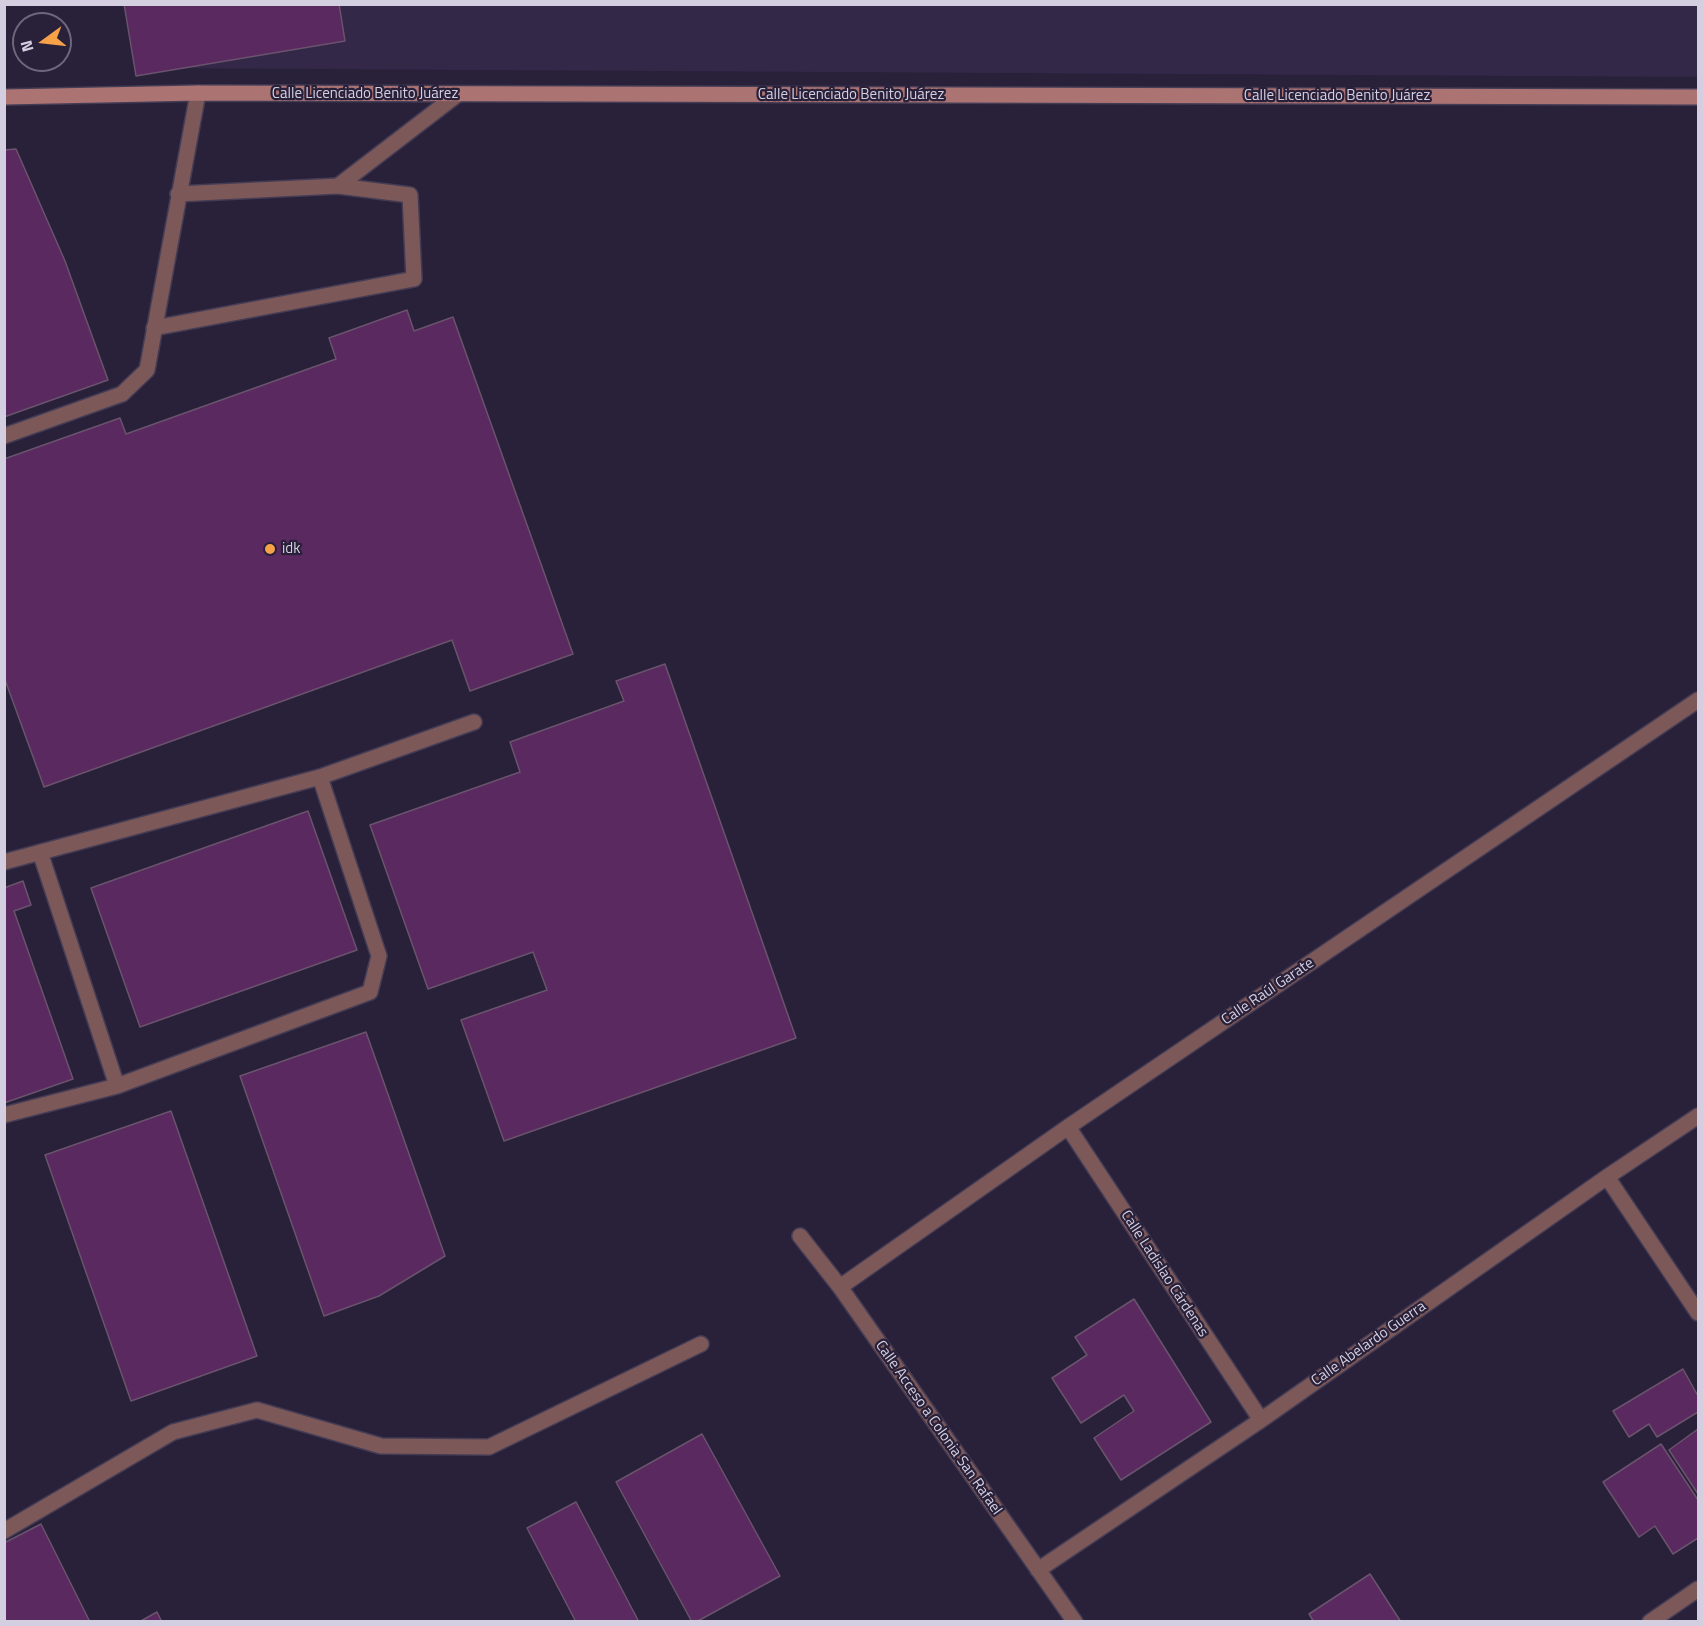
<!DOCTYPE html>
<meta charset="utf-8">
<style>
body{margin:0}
#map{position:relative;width:1703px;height:1626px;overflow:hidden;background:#29203a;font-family:"Titillium Web",sans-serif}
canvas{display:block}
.frame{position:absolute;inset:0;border:6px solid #d4cfe0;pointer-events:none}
.north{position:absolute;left:12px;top:12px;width:60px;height:60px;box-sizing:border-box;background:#29203a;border:2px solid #6d667c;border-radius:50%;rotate:255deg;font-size:16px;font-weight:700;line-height:24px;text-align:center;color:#d4cfe0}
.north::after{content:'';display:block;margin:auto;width:21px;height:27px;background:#f7a149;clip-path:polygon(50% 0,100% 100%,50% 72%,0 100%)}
</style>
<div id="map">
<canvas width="1703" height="1626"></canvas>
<div class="frame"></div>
<div class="north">N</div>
</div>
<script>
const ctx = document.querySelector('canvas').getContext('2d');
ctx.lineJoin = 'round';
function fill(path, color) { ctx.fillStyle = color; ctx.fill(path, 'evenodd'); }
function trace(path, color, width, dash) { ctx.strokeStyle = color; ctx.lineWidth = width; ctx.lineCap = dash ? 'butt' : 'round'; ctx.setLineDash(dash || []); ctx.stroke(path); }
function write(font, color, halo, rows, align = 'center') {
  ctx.font = font + ' "Titillium Web",sans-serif'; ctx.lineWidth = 4.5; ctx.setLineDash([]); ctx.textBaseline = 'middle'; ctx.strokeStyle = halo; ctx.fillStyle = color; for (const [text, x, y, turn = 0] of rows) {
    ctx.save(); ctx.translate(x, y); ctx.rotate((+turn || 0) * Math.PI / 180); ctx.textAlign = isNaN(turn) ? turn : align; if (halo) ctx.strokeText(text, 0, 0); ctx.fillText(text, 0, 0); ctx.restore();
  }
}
fill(new Path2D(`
 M1698,4V77L136,68L127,5Z`), '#332848');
const building = new Path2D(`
 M124,4H339L345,41L136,76Z
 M16,149L65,261L108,380L4,417V150Z
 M407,310L414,331L453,317L573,654L470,691L452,640L44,787L4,677V459L120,418L126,434L336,359L329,338Z
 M665,664L796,1038L504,1141L461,1020L547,990L533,952L428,989L370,825L520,772L510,742L624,701L616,681Z
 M308,811L357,950L140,1027L91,888Z
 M23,881L31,905L14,911L73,1079L4,1103V888Z
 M366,1032L445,1256L379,1296L324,1316L240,1076Z
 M171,1111L257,1356L131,1401L45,1155Z
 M1134,1299L1211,1422L1121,1480L1094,1438L1134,1411L1124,1395L1081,1423L1052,1378L1087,1355L1075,1337Z
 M1683,1369L1698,1396V1412L1657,1437L1649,1424L1629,1437L1613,1411Z
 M1698,1429V1494L1669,1450Z
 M702,1434L780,1576L696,1622H692L616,1482Z
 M1661,1444L1698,1500V1538L1673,1554L1655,1526L1639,1537L1603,1482Z
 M576,1502L639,1622H576L527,1528Z
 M41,1524L90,1622H4V1543Z
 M1370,1574L1401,1622H1314L1309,1614Z
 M157,1612L162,1622H139Z`);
fill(building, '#592960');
trace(building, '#6a536c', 1.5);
const lane = new Path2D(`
 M338,186L458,94
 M154,328L414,279L410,195L338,186L178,194
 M4,436L122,394L147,370L198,93
 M40,852L117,1086
 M4,862L320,777L474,722
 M4,1115L117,1086L370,992L379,956L320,777
 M4,1531L173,1432L257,1410L381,1446L489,1447L701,1344`);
const street = new Path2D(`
 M1068,1127L1261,1420
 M1607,1177L1698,1313
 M800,1236L840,1287L1075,1622
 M840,1287L1068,1127L1698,700
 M1038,1570L1261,1420L1607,1177L1698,1116
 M1650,1622L1698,1589`);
const secondary = new Path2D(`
 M4,97L198,93L1698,97`);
trace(lane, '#443c55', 18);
trace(street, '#443c55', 18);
trace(secondary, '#443c55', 18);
trace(lane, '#7c5858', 15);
trace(street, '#7c5858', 15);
trace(secondary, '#ac7373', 15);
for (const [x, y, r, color] of [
 [270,549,6,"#f7a149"]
]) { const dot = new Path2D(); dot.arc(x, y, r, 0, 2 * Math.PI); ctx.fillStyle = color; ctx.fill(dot); trace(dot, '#29203a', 2); }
write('15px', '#d4cfe0', '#29203a', [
 ["Calle Licenciado Benito Juárez",365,94],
 ["Calle Licenciado Benito Juárez",851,95],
 ["Calle Licenciado Benito Juárez",1337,96],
 ["Calle Raúl Garate",1268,992,-34],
 ["Calle Ladislao Cárdenas",1164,1274,57],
 ["Calle Abelardo Guerra",1369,1344,-35],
 ["Calle Acceso a Colonia San Rafael",938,1428,55]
]);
write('15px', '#d4cfe0', '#29203a', [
 ["idk",282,549]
], 'left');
</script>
